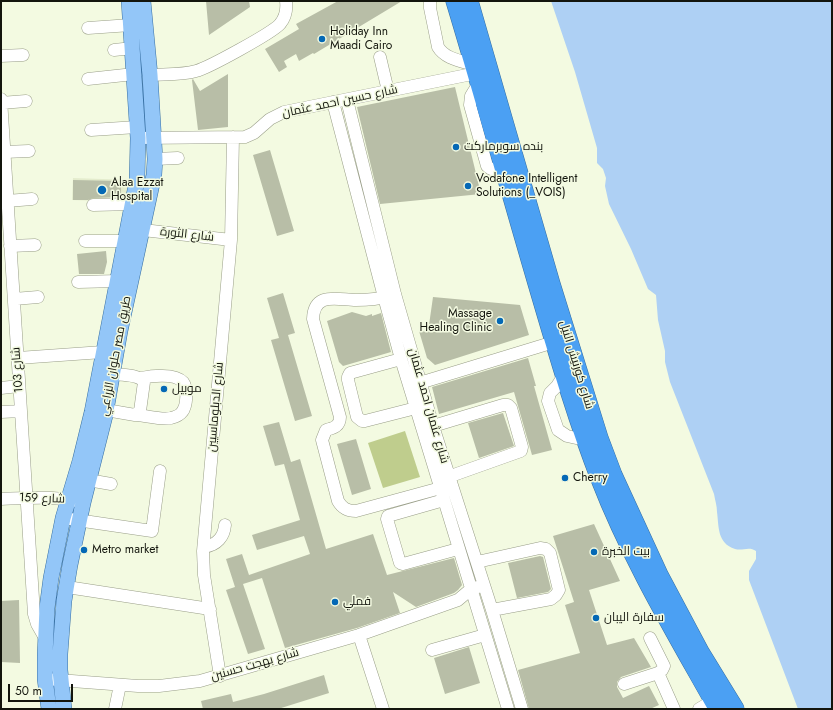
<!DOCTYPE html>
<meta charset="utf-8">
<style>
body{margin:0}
#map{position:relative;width:833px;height:710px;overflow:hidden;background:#f3fae1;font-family:Jost,sans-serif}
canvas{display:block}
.frame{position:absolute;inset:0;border:2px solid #13150d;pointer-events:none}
.scale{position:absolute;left:8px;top:684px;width:65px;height:18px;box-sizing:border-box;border:2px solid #13150d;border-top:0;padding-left:5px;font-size:12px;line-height:14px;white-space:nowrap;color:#13150d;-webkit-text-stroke:3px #f3fae1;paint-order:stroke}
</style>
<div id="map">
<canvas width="833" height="710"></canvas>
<div class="frame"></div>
<div class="scale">50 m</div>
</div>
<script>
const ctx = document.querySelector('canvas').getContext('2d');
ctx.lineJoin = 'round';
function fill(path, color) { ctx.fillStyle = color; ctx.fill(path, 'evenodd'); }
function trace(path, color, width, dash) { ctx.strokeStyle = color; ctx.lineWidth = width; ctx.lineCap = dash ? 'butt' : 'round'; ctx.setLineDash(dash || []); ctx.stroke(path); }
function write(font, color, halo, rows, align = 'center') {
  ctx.font = font + ' Jost,Cairo,sans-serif'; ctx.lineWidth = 3; ctx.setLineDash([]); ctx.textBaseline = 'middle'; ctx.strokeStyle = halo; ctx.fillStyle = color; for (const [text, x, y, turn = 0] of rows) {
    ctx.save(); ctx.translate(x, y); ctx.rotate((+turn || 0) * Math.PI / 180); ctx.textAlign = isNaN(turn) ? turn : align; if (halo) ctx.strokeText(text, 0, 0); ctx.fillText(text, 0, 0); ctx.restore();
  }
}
fill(new Path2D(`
 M73,178L132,180V202L72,200Z`), '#e4eccd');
fill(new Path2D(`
 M405,431L420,477L383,488L368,443Z`), '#bfcd8d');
fill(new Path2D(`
 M551,1H832V709H798L749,580V571L756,559V551C749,546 743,551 735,549C717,543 719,527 717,512C717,506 715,500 714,494L670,382L665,362V351L658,320L656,295L648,289L631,249L609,204L605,186L606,178L603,169L597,163V148L575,72Z`), '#aed0f4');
fill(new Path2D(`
 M206,1H249L250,7L209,35Z
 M338,1H402L314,54L313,53L299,61L296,54L284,61L287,67L279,72L265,49L299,29L296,24Z
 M228,74V127L198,130L192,80L193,79L200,91Z
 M455,87L481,194L380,204L357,107Z
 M270,150L294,231L277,236L253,155Z
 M73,180L121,181V197L93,198L88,200H73Z
 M106,251L107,262L104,274H79L77,254Z
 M283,293L295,333L288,335L312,416L295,421L271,340L279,338L267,298Z
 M433,297L520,305L529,335L435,365L427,358L419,331L428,332Z
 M352,312L366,316L372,314V316L381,313L391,352L343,366L339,362L327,321Z
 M528,358L536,386H534L552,450L532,455L514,392L439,414L432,387Z
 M503,413L514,446L479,458L468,423Z
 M279,422L291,462L300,459L326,549L373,534L387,575L454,558L462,585L458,590L454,593L416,607L393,592L400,613L357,628L285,648L262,578L243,584L265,649L248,654L226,590L235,587L226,559L242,554L249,575L310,554L304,536L257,550L252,535L300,520L284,464L275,466L263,426Z
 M356,439L371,489L352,495L337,444Z
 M594,524L620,581L589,590L607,645L634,638L651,667L621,677L617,682V687L623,698L649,686L659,705L650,709H529L518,670L580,653L565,605L574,602L553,536Z
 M540,556L543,557L551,589L548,592L517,598L508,563Z
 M19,600L20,663L1,662V601Z
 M469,647L480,683L445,694L434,658Z
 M324,675L329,693L278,709H203L201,701L231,694L233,702L264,694Z`), '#b8bea7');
const minor = new Path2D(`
 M430,1V8L438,47C445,59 462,61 474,65
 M88,28L131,25
 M114,50L133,48
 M1,56L23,55
 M380,57L388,91
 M150,75C165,74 182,75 196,71C208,68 272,33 280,24C285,18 287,9 286,1
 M88,79L134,74
 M479,83L471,96L470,105L487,166L491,169L503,170
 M1,99L34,614L37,624L45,638
 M347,100L395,294L433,426L492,610L522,709
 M333,102L384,297L401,359L508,709
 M1,103L26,101
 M91,130L137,127
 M138,138L245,137L254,133L270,119L284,112L477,73
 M4,152L29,151
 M155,159L178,158
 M7,201L32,199
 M93,205L133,204
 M143,230L231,240
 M85,241H125
 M10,246L35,245
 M78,282L118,281
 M390,296C379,299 368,300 356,300C338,300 314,291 313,319L340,417C340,426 334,428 326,430L322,440L338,501C342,508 347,511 356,511L448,486
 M14,299L38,297
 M18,358L103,352
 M401,359L350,373L348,377V380L357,417L362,421H365L416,408
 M564,375L557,386L550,393L548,401L558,430L567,436L585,440
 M413,385L554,342
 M1,388L19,386
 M106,410L135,415L140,411L144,382C139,374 121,375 112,374
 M1,412L21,411
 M137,415C148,416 161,420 171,418C175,417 180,415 182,412C187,406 188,389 183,382C175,373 151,376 141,378
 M433,426L503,405H508L511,408L522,447L521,451L448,477
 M88,480L111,484
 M1,499C26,498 52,496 76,501
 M444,500L388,516L387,519L400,563L403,564L458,549
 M63,518L152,531L160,471
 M204,547C217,545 224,537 225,525
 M477,562L540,548L546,549L550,553L559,590L556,595L551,599L492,610
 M67,587L210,609
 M359,635L383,709
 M432,650L485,635
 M658,673L674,709
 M220,676L204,575L203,551L231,240L233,137
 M45,679L138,686H159L200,681L359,635L458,600L471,589L478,587
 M624,684L658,673L662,670L664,666L650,638
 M115,709L120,685
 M699,709L719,697`);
const major = new Path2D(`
 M49,709L45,679V656L47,608L51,578L63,518L80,461L92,412L137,180L138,138L129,1
 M64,709L60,670V654L64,601L70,565L83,503L105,416L120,331L154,175L155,159L150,75L143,1`);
const highway = new Path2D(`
 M455,1C485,100 512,199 541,297C559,358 577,420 600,479C631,559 676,634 718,709
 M469,1L551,284L599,438L613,475L659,575L700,652L735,709`);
trace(minor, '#999e88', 13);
trace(major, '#376fa2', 16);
trace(highway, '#376fa2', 19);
trace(minor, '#fff', 12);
trace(major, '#93c6f8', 15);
trace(highway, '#4ba0f3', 18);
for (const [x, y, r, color] of [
 [322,39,4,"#0468b5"],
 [456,147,4,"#0468b5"],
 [468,186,4,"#0468b5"],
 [102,190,5,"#0468b5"],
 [500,321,4,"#0468b5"],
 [164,389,4,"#0468b5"],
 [565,478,4,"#0468b5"],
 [84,550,4,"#0468b5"],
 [594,552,4,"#0468b5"],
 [335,602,4,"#0468b5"],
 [596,618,4,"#0468b5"]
]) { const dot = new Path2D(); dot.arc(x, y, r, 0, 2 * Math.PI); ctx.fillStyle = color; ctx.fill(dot); trace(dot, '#f3fae1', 1.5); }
write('12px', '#13150d', '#f3fae1', [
 ["Holiday Inn",330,32],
 ["Maadi Cairo",330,46],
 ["بنده سوبرماركت",464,147],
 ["Vodafone Intelligent",476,179],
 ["Solutions (_VOIS)",476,193],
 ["Alaa Ezzat",111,183],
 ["Hospital",111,197],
 ["Massage",492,314,"right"],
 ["Healing Clinic",492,328,"right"],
 ["موبيل",172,389],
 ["Cherry",573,478],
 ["Metro market",92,550],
 ["بيت الخبرة",602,552],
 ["فملي",343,602],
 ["سفارة اليبان",604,618]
], 'left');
write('12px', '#13150d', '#f3fae1', [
 ["شارع حسين احمد عثمان",340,102,-12],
 ["شارع الثورة",187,235,6],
 ["طريق مصر حلوان الزراعي",116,356,-79],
 ["شارع كورنيش النيل",576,365,73],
 ["شارع 103",18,370,-94],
 ["شارع عثمان احمد عثمان",428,406,74],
 ["شارع الدبلوماسيين",216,407,-85],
 ["شارع 159",42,499,2],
 ["شارع بهجت حسنين",255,665,-16]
]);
</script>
